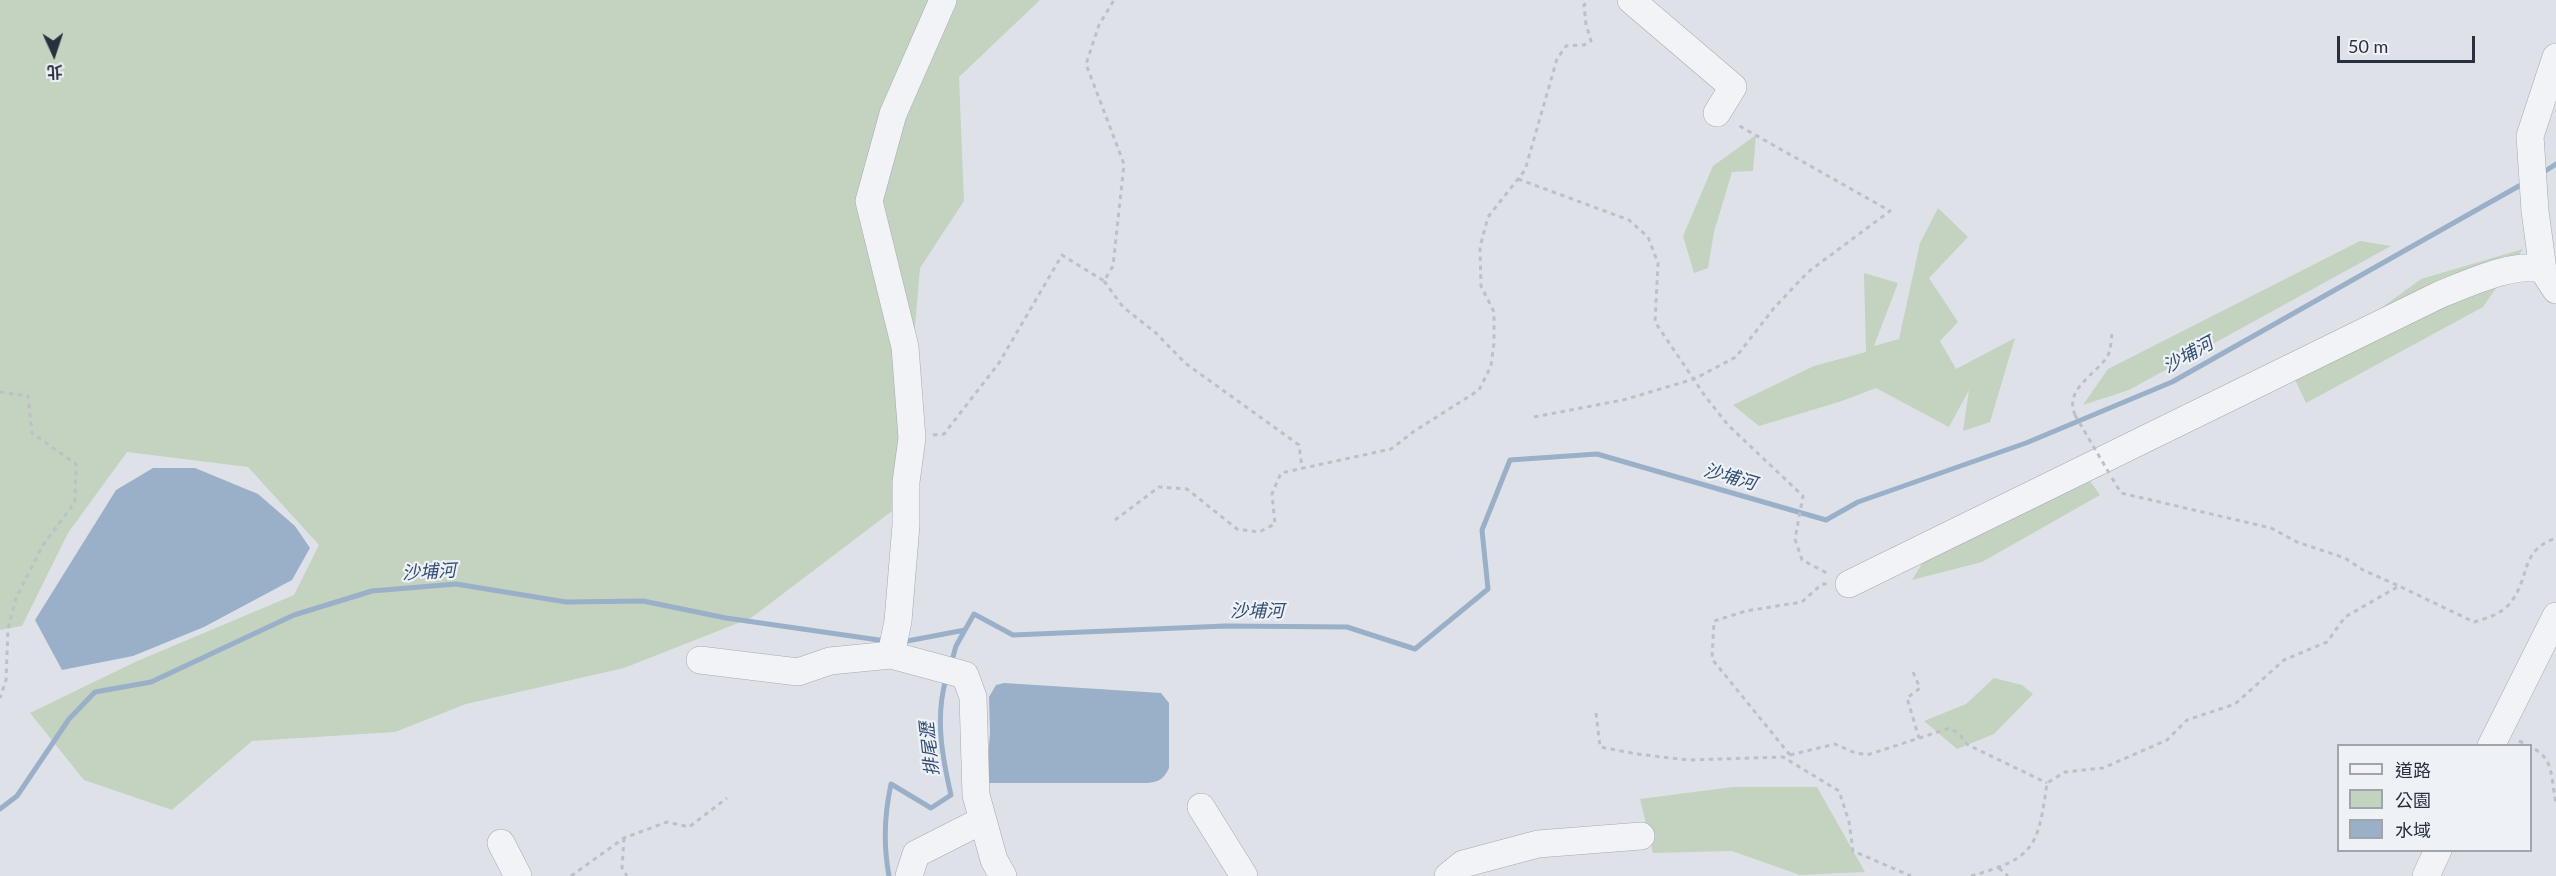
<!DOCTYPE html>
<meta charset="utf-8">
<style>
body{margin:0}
#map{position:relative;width:2556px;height:876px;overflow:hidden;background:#dee2e8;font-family:Lato,"Noto Sans TC",sans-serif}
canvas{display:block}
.legend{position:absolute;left:2337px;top:744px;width:195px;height:108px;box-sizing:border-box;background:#eef1f6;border:2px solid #9fa4ad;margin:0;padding:8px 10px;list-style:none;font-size:18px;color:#28303f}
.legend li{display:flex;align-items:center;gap:12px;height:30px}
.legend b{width:30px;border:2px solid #9fa4ad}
.north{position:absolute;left:24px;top:24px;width:60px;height:60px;-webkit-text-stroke:4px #eef1f6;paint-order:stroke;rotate:177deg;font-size:16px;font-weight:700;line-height:24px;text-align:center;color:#28303f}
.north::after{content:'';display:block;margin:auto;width:21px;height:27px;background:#28303f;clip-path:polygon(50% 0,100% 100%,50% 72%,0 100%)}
.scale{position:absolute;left:2337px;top:36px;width:138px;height:27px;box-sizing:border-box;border:3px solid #28303f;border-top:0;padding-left:8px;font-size:18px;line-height:21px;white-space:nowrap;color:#28303f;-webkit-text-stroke:4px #eef1f6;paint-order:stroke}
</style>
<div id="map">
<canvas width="2556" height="876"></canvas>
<ul class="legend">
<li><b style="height:8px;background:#f1f3f6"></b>道路</li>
<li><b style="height:16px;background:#c4d2c0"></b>公園</li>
<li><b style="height:16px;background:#99b0c8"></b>水域</li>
</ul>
<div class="north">北</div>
<div class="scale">50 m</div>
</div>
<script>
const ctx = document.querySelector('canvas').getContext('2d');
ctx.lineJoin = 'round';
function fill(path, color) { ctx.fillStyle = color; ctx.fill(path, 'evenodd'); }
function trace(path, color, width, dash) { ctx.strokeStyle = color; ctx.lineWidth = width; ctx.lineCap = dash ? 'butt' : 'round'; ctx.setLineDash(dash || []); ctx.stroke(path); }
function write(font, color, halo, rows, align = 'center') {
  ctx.font = font + ' Lato,"Noto Sans TC",sans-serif'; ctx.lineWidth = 4.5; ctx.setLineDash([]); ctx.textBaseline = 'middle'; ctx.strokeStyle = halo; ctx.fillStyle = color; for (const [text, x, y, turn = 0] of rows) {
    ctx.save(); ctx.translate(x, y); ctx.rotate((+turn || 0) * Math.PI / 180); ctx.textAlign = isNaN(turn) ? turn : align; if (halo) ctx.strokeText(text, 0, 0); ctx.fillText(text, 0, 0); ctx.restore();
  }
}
fill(new Path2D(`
 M0,0H1040L959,77L964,201L920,268L900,505L751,618L624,668L466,704L395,732L252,741L172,810L84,780L30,713L135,662L294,595L319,545L248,467L127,452L68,533L22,626L0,630Z
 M1756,135L1753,171L1732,172L1714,232L1708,268L1694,273L1683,236L1713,166Z
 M1938,208L1968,237L1929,278L1958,322L1940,341L1956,369L2015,338L1990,422L1963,431L1969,390L1949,427L1876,388L1842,401L1759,426L1733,405L1814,366L1866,352L1864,273L1898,283L1874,346L1899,339L1920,243Z
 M2360,241L2391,246L2129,390L2083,405L2108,369Z
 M2523,249L2483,307L2306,403L2292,373L2421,279Z
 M2083,471L2100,495L1982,562L1912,580L1926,557Z
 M1994,678L2022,685L2033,694L1994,734L1957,749L1924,721L1966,704Z
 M1733,787H1817L1865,872L1800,875L1732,851L1653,853L1640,799Z`), '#c4d2c0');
fill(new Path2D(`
 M153,468H195L258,494L295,526L310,548L292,580L204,627L133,656L62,670L35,620L116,490Z
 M1004,683L1161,693L1169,703V768C1164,779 1159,782 1147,783H989L987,771L990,733L989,697L996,685Z`), '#99b0c8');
trace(new Path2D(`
 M2542,173L2556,164
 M902,642L965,630
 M951,664L956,646L974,614L1013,635L1225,626L1347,627L1415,649L1488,589L1482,530L1510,460L1597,454L1826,520L1858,502L2026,443L2172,382L2526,182
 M0,809L17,796L69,719L95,692L151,682L294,615L372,591L456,584L566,602L643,601L726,618L886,641
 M889,876C883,844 884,816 891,784L931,808L951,795C942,756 935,717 946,679`), '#99b0c8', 5);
const minor = new Path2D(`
 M1631,0L1733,87L1717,113
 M2556,57L2530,136L2535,211L2543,270L2556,290
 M1849,584L2439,295C2465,285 2517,260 2543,270
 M891,655L898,621L906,525V482L912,438L905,347L869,201L893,114L943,0
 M700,660L798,672L830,661L891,655L965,675L973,697L976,795L994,860L1003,876
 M2491,746L2556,616
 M1201,807L1244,876
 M501,843L518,876
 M909,876L916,854L983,820
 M1448,876L1463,864L1538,844L1641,836
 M2426,876L2438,850`);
trace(minor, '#a4a9b2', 28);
trace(new Path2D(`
 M1518,179L1629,220L1648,237L1658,263L1655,322L1705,396L1728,425L1803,496L1795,539L1802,560L1829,574
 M1104,281L1123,307L1156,333L1185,363L1299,445L1302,468
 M0,392L28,396L32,433L76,464L75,502L43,545L16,598L8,629L6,680L0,698
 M2075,415C2064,389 2095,375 2107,357C2111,351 2111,341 2112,333
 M1534,417L1623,400L1694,379L1736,357L1774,308L1808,272L1890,211L1736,124
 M933,435L944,434L999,363L1062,255L1104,281L1113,266L1124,164L1086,64L1099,25L1114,0
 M2112,478L2121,493L2271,528L2297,542L2345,558L2363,570L2399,586
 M1115,520L1159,487L1187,489L1237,529L1259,532L1275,524L1272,494L1281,473L1391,449L1413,432L1479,390L1491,366L1494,343V312L1481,286L1480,247L1488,217L1525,170L1557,59L1566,46L1584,45L1591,41L1586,24L1584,5L1589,0
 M1913,672L1920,688L1907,698L1919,738
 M1596,713L1600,747L1637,754L1688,760L1783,757L1839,791L1849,822L1853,851L1911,876
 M2519,741C2556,757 2549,767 2556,804
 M1790,755L1712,659L1714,621L1746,611L1802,602L1822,584H1827
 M1790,755L1835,744L1853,752L1867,755L1950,728L1959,734L1968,745L2047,783
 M624,838L622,868L627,876
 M1999,868L2008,876
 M571,876L624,838L667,822L689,827L727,798
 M1971,876C2035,858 2038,847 2047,783L2065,772L2103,768L2167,740L2187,720L2235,704L2284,660L2327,642L2345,617L2399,586L2474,622C2487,618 2502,614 2511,602C2531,576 2519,551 2556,538`), '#bdc0c6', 3, [4.5, 4.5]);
trace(minor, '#f1f3f6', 27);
trace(new Path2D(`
 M2075,415L2109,473`), '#bdc0c6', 3, [4.5, 4.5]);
write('italic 18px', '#324e72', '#eef1f6', [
 ["沙埔河",2188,355,-29],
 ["沙埔河",1730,477,16],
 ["沙埔河",429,572,-3],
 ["沙埔河",1257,611],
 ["排尾瀝",930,749,-96]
]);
</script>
